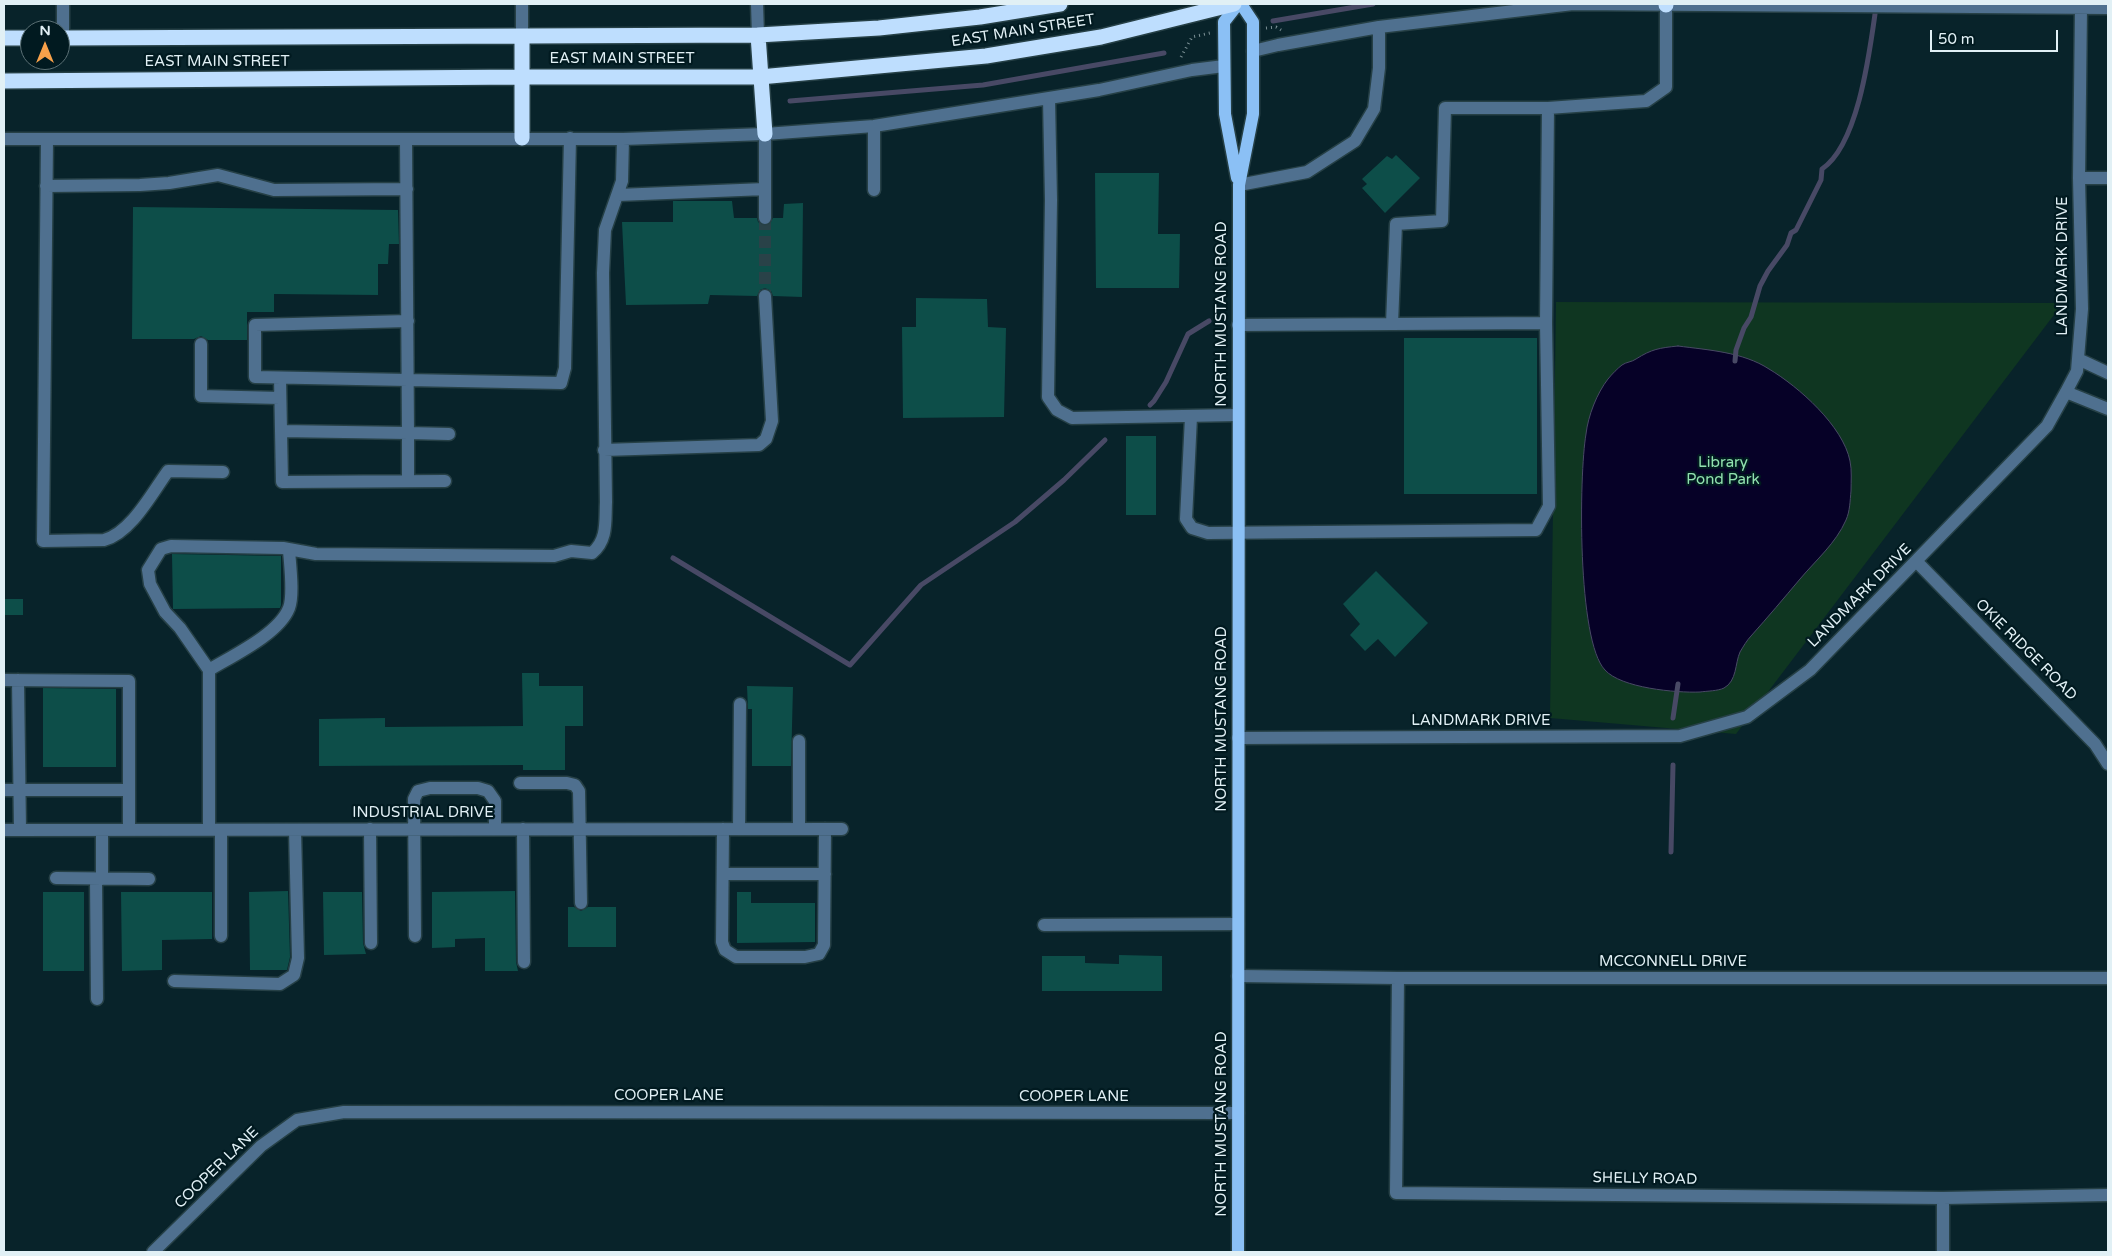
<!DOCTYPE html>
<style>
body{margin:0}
#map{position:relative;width:2112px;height:1256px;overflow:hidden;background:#08232a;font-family:"Varela Round",sans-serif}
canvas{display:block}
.frame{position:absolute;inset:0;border:5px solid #e1f0f5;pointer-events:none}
.north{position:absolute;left:20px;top:20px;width:50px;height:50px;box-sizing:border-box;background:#011a20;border:1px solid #5b7075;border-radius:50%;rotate:0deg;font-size:14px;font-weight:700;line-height:20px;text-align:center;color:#e1f0f5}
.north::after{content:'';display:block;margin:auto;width:18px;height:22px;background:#f7a14a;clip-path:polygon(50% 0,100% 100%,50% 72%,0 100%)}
.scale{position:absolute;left:1930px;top:30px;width:128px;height:22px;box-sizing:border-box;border:2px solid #e1f0f5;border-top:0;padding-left:6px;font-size:15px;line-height:18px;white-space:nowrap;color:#e1f0f5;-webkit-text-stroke:4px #011a20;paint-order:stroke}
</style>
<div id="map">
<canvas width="2112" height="1256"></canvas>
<div class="frame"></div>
<div class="north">N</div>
<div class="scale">50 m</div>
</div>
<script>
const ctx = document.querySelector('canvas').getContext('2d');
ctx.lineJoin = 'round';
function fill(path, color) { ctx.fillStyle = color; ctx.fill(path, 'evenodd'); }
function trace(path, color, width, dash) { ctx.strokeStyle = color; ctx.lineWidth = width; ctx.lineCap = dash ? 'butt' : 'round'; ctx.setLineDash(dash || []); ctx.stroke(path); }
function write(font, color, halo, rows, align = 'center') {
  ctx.font = font + ' "Varela Round",sans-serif'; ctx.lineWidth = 4.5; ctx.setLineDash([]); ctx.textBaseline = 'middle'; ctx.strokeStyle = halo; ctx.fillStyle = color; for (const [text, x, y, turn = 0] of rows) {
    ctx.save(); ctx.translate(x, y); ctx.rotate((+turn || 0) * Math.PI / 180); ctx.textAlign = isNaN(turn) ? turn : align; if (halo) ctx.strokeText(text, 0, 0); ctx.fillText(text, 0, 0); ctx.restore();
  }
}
fill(new Path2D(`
 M1556,302L2063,303L1736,734L1550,718Z`), '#0f3621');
const water = new Path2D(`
 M1678,346C1708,350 1743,352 1769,369C1799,387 1843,426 1850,461C1852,470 1851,482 1851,491C1850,501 1850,511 1846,520C1836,543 1816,560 1800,579C1784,598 1768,617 1751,636C1747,640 1743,647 1740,652C1735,663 1737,681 1724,688C1718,691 1707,691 1700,692C1676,693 1621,688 1605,670C1577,641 1579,475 1586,434C1588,416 1597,393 1608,379C1612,374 1618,368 1622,365C1626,362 1632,362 1636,359C1652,349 1659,348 1678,346Z`);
fill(water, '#060127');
trace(water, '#484965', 1);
trace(new Path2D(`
 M1273,21L1373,4
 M790,101L983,85L1164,53
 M1735,361L1736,350L1744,328L1751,317L1760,286L1768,271L1787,245L1791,233L1796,230L1821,180L1822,169C1859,144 1870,49 1876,7
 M1150,405L1154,401L1166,382L1188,334L1209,321
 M673,558L850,665L921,585L1015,522L1064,480L1105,440
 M1673,718L1678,684
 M1671,852L1673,765`), '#484965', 5);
fill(new Path2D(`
 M1396,155L1420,178L1385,213L1362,188L1367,184L1362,179L1387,156L1392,159Z
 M1095,173H1159L1158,234H1180L1179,288H1096Z
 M673,201H732L734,218H757L758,222L765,226L769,225L773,218H783L784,204L803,203L802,297L773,296L771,291L765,288L760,290L757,296L710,295L708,304L626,305L622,222H673Z
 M133,207L398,210L399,244H389L388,264H378V295L274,294V312H247V340H208L201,336L194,339H132Z
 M916,298L987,299L988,327L1006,328L1004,417L903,418L902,327H916Z
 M1404,338H1537V494H1404Z
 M1126,436H1156V515H1126Z
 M172,554L281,556V605L280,608L173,609Z
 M1376,571L1428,623L1395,657L1378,639L1365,651L1350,635L1360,624L1343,604Z
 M4,599H23V615H4Z
 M522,673H539V686H583V726H565V770H523V765L319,766V719L385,718V727L523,726Z
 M747,686L793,687L791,766H752V709H748Z
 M43,688L116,689V767H43Z
 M288,891L290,957L287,970H250L249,892Z
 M515,891L516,962L518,971H485V938L455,939V947L432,948V892Z
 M43,892H84V971H43Z
 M121,892H212V939L162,940V970L122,971Z
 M323,892H362L363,943L366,954L324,955Z
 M737,892H751V903H815V942L737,943Z
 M568,907H574L581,911L588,907H616V947H568Z
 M1119,955L1162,956V991H1042V956H1085V963L1119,964Z`), '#0d4e49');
trace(new Path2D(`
 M765,218V296`), '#294248', 12, [12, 6]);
const minor = new Path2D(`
 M63,4V38
 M522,4V37
 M757,4L758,35
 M1253,51L1278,45L1379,27L1573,4L2108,8
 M1049,99L1051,200L1048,397L1057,410L1072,418L1238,415
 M874,126V190
 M4,139H623L765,134L874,126L1099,90L1192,70L1224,66
 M47,139L43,541L104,540C131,533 152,493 168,471L223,472
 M2079,178H2108
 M1239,185L1307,172L1355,141L1374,109L1379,68V27
 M46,186L140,185L169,183L218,175L274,190L407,189
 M765,189V218
 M618,195L765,189V134
 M408,321L255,325V377L561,383L565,368L570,138
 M1392,324L1396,224L1442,221L1445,108H1548
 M1238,325L1546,323L1548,108L1646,101L1666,87V5
 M201,344V396L280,398
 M2078,359L2108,373
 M280,378L281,431L408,433L406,139
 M2066,392L2108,409
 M1191,417L1186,519L1192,528L1208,533L1536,530L1549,506L1546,323
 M281,431L282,482L445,481
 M604,450L759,445L766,439L772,421L765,296
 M408,481V433L449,434
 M1917,562L2095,744L2108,764
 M209,670C232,656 279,634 289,608C294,595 290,565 289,550
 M4,680L129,681V830
 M18,680L20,830
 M1238,738L1680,736L1747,717L1810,670L2047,426L2066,392L2077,371L2082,309L2079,178L2081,8
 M799,741V829
 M520,783H567L575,785L579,791L581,903
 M4,790H129
 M370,829L371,943
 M523,829L524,962
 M723,829L722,942L725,950L736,957H805L819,954L824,945L825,829
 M739,829L740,704
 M4,830L842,829
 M209,830V670L180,628L165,612L150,584L148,570L161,549L171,546L283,548L316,554L554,556L571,551L592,553C608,540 605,521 606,502L603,273L605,230L622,181L623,139
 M723,874H825
 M56,878L149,879
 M96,879L97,999
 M102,879V830
 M1044,925L1238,924
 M221,936V830
 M415,936L414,799L418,791L430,788H478L488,791L495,801V829
 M1238,976L1398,978H2108
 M1398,978L1396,1193L1943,1198L2108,1195
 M174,981L280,984L294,975L298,958L295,830
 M153,1252L261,1146L297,1120L344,1112L1238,1113
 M1943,1252V1198`);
const major = new Path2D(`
 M1237,178L1225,114L1224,22L1238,4
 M1238,1252L1239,185L1253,114V22L1241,4`);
const highway = new Path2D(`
 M1666,4V5
 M758,35L765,134
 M522,37V138
 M4,38H30
 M60,38L758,35L879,28L980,17L1060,4
 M4,81L522,77H760L986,56L1101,37L1234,4`);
trace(minor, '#264046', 15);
trace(major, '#264046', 15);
trace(highway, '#264046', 18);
trace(new Path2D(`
 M1266,28L1276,27L1281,30
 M1181,57L1192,37L1210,33`), '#7c9196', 3, [1, 4]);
trace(minor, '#4f708f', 12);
trace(major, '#8bc0f5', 12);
trace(highway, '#bedefe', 15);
write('15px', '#e1f0f5', '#011a20', [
 ["EAST MAIN STREET",1023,31,-9],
 ["EAST MAIN STREET",622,59],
 ["EAST MAIN STREET",217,62],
 ["LANDMARK DRIVE",2063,266,-90],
 ["NORTH MUSTANG ROAD",1222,314,-90],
 ["LANDMARK DRIVE",1860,596,-45],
 ["OKIE RIDGE ROAD",2026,650,45],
 ["NORTH MUSTANG ROAD",1222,719,-90],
 ["LANDMARK DRIVE",1481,721],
 ["INDUSTRIAL DRIVE",423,813],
 ["MCCONNELL DRIVE",1673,962],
 ["COOPER LANE",669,1096],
 ["COOPER LANE",1074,1097],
 ["NORTH MUSTANG ROAD",1222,1124,-90],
 ["COOPER LANE",217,1168,-44],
 ["SHELLY ROAD",1645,1179,1]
]);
write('15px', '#91e2af', '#011a20', [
 ["Library",1723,463],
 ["Pond Park",1723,480]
]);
</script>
